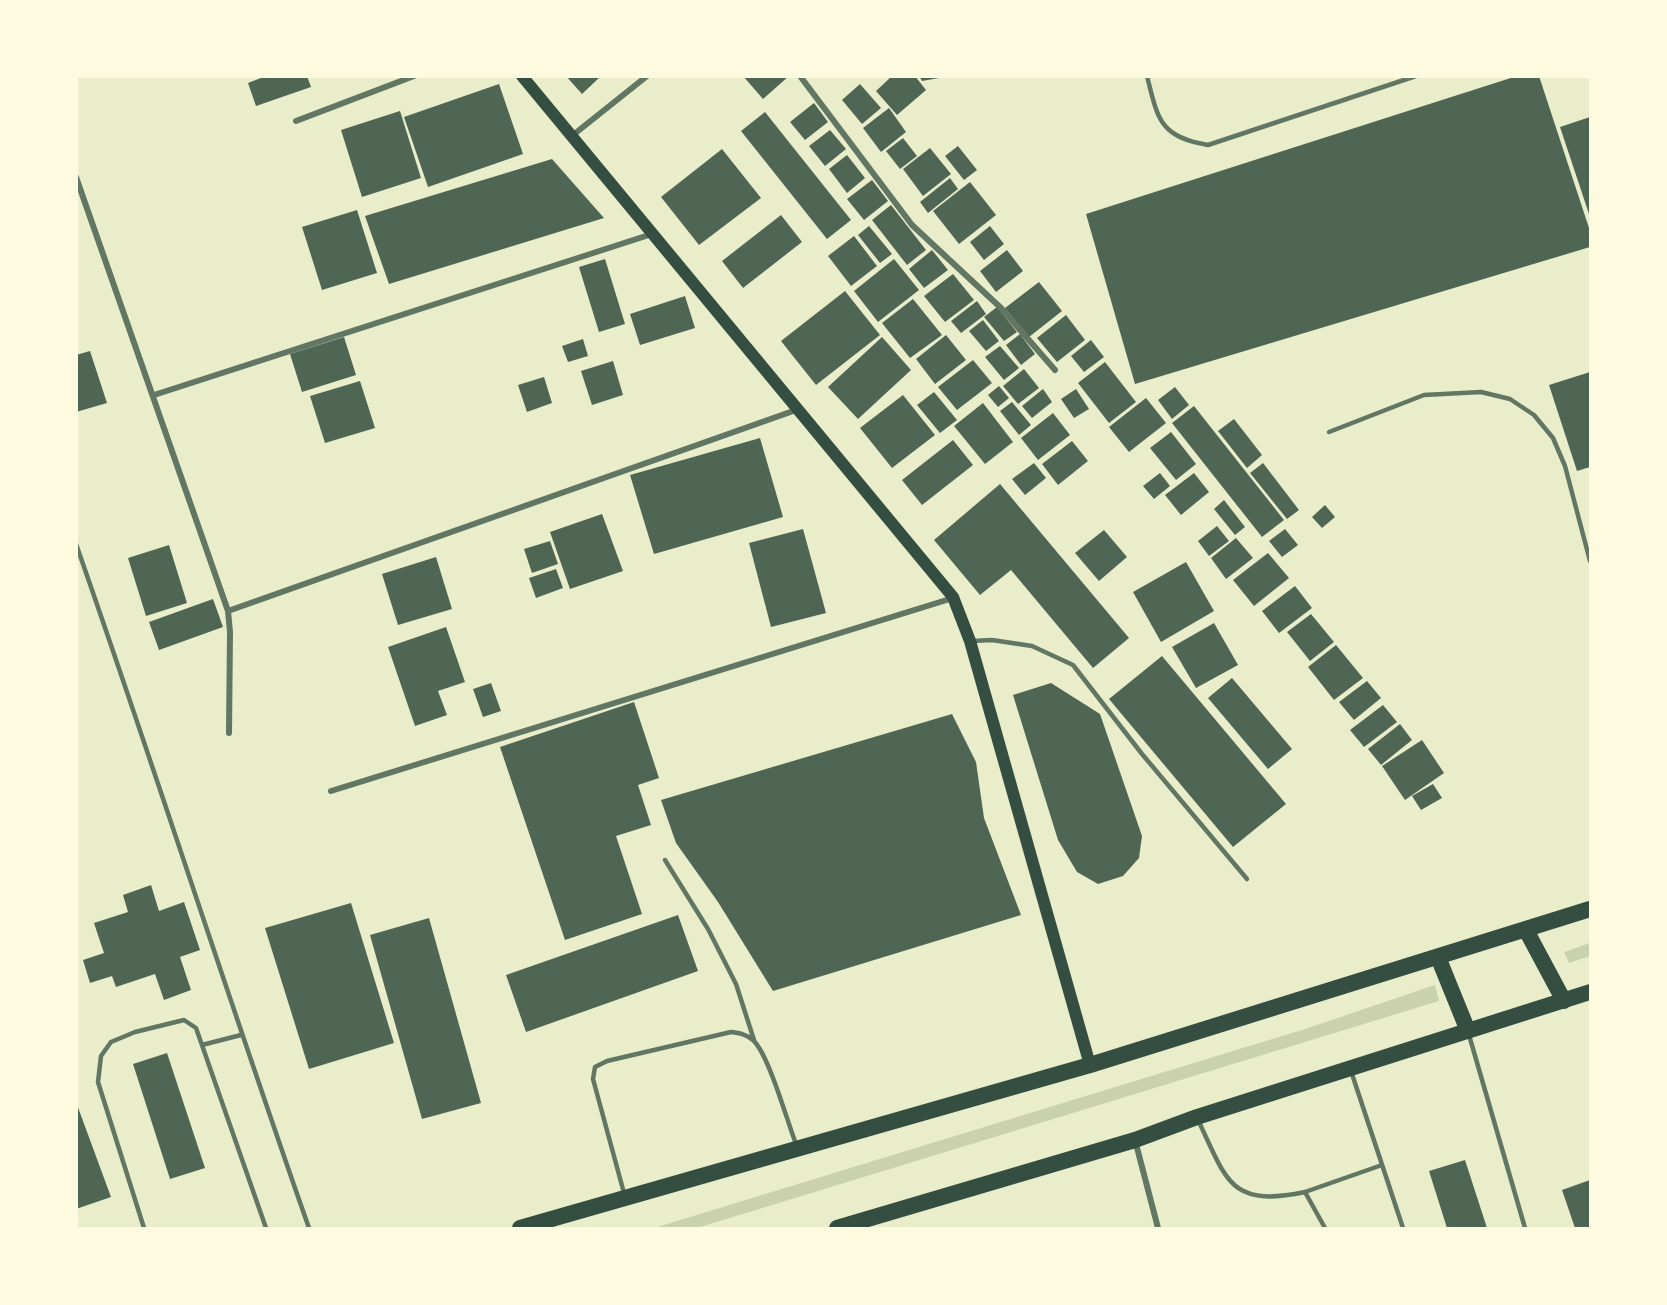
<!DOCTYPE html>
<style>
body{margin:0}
#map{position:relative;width:1667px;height:1305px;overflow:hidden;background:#e9edc9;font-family:Commissioner,sans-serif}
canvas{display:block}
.frame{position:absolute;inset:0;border:78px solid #fefae0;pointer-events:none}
</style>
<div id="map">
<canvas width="1667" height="1305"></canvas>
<div class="frame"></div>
</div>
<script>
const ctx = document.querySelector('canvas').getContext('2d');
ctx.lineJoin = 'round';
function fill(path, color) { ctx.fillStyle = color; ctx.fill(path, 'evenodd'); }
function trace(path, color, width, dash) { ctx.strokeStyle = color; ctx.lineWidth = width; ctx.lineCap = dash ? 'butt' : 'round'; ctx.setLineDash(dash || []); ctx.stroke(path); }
fill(new Path2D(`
 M1590,943V956L1569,963L1564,952Z
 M1435,985L1439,1001L697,1228H654L1305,1029Z`), '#cad2ad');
fill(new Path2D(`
 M266,76H307L311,87L256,106L248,83Z
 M566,76H601L582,94Z
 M743,76H789L763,99Z
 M892,76H915L926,90L897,115L876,91Z
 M919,76H939V78L922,81Z
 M1517,76H1539L1590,231V247L1135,384L1086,214Z
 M499,84L523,154L428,187L404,117Z
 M860,84L881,108L862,124L842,100Z
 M814,103L828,122L805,140L790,122Z
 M889,108L906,132L881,152L863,128Z
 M400,111L421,178L362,197L341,130Z
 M765,112L851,220L827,239L741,131Z
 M1590,117V217L1560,127Z
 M830,130L846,149L825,166L809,146Z
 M903,138L917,156L900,169L886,151Z
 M958,146L977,170L964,180L945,156Z
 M930,148L951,174L923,196L903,169Z
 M722,149L761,198L699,245L661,197Z
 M847,155L865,178L847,193L829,169Z
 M552,159L604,218L389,284L365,216Z
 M950,178L958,189L928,213L920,202Z
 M872,180L888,201L864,220L847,199Z
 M970,182L996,215L959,244L933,211Z
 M891,205L926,250L907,265L872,220Z
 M357,210L377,273L322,290L302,227Z
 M781,215L802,242L743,288L722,261Z
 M869,226L892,254L880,263L858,235Z
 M990,226L1004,244L984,260L970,242Z
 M854,236L877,266L851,286L828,256Z
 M932,250L948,270L924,288L909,269Z
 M1007,250L1023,271L996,292L980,271Z
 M605,259L625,324L599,332L579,267Z
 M894,259L919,290L878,322L854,291Z
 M953,274L974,300L945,322L924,296Z
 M1039,282L1062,311L1029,337L1005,308Z
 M845,291L880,335L816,385L781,341Z
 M685,296L695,328L640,345L630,314Z
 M913,299L942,335L910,358L882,323Z
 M977,301L986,314L961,333L951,321Z
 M997,307L1017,332L1004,341L984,317Z
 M1066,315L1085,340L1057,362L1037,338Z
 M983,320L999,341L986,351L969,331Z
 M1020,334L1035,354L1021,365L1006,345Z
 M946,335L966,360L935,384L916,359Z
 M344,337L356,375L302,392L290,354Z
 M882,337L911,370L858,419L828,387Z
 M583,339L588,356L568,362L562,346Z
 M1091,340L1104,357L1084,372L1071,356Z
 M1000,346L1019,368L1004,380L985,357Z
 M90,351L107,403L76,412V355Z
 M973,360L992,383L957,410L938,387Z
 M613,361L623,395L592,405L581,371Z
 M1105,362L1136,402L1109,423L1078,383Z
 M1024,369L1039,388L1018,404L1003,386Z
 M1590,372V467L1577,471L1549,385Z
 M544,377L552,403L527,412L518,385Z
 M360,381L375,428L325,443L310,396Z
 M999,386L1009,398L998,407L988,395Z
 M1175,387L1189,405L1172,419L1158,400Z
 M1043,389L1052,402L1032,418L1022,406Z
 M1076,389L1089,409L1074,418L1061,399Z
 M934,392L957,420L940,433L917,405Z
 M903,395L935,435L892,468L860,428Z
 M1146,398L1166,423L1129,452L1109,427Z
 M1012,402L1031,425L1019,435L1000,411Z
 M983,403L1013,442L985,464L954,426Z
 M1194,406L1284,520L1262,537L1172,423Z
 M1053,413L1070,435L1038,460L1021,438Z
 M1234,419L1262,455L1247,468L1218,431Z
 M1171,432L1196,464L1176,480L1150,448Z
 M760,438L783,517L654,554L630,475Z
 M953,440L973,465L922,505L902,480Z
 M1072,441L1088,461L1058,485L1042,464Z
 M1034,463L1046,478L1025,495L1012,479Z
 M1263,463L1299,510L1287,519L1250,473Z
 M1160,473L1170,486L1154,499L1143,486Z
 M1194,473L1209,492L1181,515L1165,495Z
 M1000,484L1129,638L1093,668L1011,570L980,595L934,540Z
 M1224,500L1245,527L1235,535L1214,509Z
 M1325,505L1335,517L1322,528L1312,517Z
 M602,514L623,571L570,589L550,532Z
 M1217,526L1229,541L1209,556L1198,541Z
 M803,529L826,613L771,627L749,543Z
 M1285,529L1298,545L1282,557L1269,541Z
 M1104,530L1127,557L1099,581L1075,553Z
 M1236,538L1253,558L1226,579L1211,558Z
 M550,541L558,564L532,573L524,549Z
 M169,545L187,603L146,616L128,558Z
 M1268,553L1289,578L1254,606L1233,580Z
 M436,557L452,609L398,625L382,574Z
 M1186,562L1214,611L1161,642L1133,592Z
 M556,569L563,588L536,598L529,578Z
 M1295,586L1312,608L1279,633L1262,611Z
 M213,599L223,627L159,650L149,622Z
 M1311,614L1334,642L1310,661L1287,632Z
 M1214,623L1238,665L1196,688L1172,647Z
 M446,627L465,682L438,691L447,715L415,726L388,647Z
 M1336,645L1363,678L1334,700L1308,667Z
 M1162,656L1286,804L1233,847L1109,699Z
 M1232,678L1292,749L1268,769L1208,698Z
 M1367,681L1381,698L1354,720L1339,702Z
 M491,683L501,711L483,717L473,689Z
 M1051,683L1100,714L1142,836L1139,858L1123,876L1098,884L1077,872L1058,840L1013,695Z
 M634,702L659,778L638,785L651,825L616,836L642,914L565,940L500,747Z
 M1383,705L1397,722L1364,747L1350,730Z
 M952,714L976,762L984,818L1021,915L773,991L718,902L676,843L661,800Z
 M1400,724L1412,740L1381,765L1368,749Z
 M1422,740L1444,773L1405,800L1382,766Z
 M1433,784L1442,798L1421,810L1412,796Z
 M151,885L159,911L184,902L200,950L180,957L191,990L164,1000L155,974L116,987L112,976L90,983L83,960L104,953L94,923L128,912L123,895Z
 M351,903L394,1043L309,1069L265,928Z
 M678,915L698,971L526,1032L506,975Z
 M429,918L481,1103L422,1119L370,935Z
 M167,1053L205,1168L170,1179L133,1064Z
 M76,1102L111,1197L76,1209Z
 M1465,1160L1487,1228H1447L1429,1171Z
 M1590,1180V1228H1575L1562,1190Z`), '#4f6655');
trace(new Path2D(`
 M1147,76C1158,120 1160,137 1208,145L1416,76
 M1329,432L1424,395L1481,392L1510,399L1534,415L1553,438L1565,466L1590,561
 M76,544C156,772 229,1001 309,1228
 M972,641L992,640L1032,646L1073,665L1142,754L1247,879
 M665,860L708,929L736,984L754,1040
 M1469,1035L1525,1228
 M202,1045L241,1035
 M1351,1071L1403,1228
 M1198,1120C1227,1180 1229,1208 1305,1192L1325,1228
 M1305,1192L1382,1165
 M624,1193L593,1079L595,1067L607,1061L731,1032C739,1033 746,1034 753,1040C769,1055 787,1121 796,1144
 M144,1228L98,1082L101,1056L111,1042L135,1032L184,1020L196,1028L266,1228`), '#617663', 4.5);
trace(new Path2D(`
 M800,76L912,225L1001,308L1055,370
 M296,121L414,76
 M573,135L647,76
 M76,177L228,611L230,632L229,733
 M154,395L652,234
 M228,611L796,410
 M331,791L953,598
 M1135,1140L1158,1228`), '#617663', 6);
trace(new Path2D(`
 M522,76L953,597L970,641L1090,1065`), '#344e41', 12);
trace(new Path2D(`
 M1526,930L1564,1001
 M1438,957L1468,1031
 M520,1228L1090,1065L1590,909
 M837,1228L1135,1140L1197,1117L1590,992`), '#344e41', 16);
</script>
